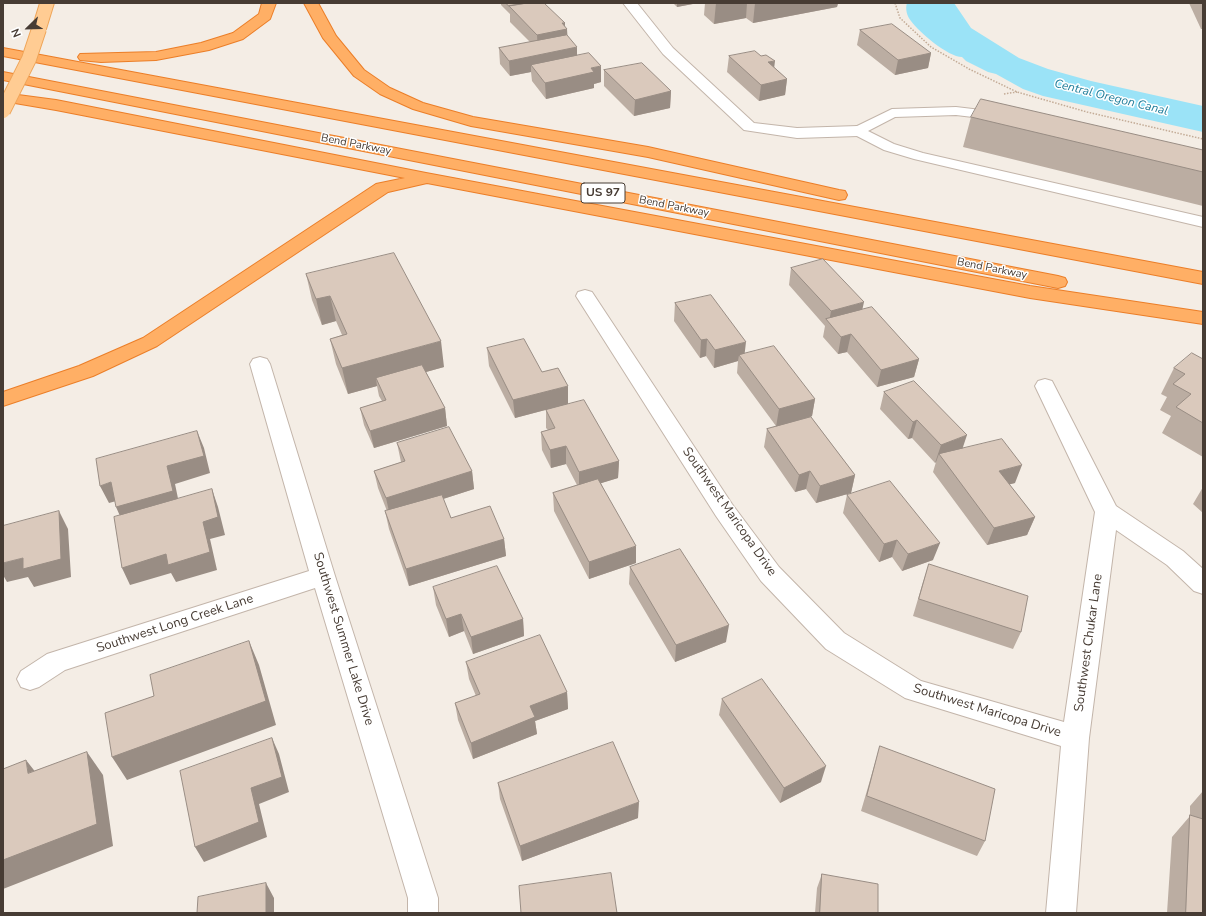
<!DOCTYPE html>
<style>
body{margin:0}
#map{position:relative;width:1206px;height:916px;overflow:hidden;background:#f4ede5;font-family:"Nunito Sans",sans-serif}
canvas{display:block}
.frame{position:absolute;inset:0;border:4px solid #473c34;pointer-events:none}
.north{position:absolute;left:8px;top:8px;width:40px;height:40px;-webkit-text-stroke:3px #fff;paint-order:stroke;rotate:247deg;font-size:11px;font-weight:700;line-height:16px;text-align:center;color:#473c34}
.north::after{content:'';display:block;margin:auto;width:14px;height:18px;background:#473c34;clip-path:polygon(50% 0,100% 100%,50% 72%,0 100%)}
</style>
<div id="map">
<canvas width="1206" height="916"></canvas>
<div class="frame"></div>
<div class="north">N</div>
</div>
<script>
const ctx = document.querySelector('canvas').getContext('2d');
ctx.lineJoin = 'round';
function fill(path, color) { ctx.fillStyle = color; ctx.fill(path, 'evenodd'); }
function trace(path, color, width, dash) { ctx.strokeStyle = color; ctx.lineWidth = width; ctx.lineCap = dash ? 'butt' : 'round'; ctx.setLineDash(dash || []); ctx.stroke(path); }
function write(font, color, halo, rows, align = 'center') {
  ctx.font = font + ' "Nunito Sans",sans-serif'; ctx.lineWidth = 3; ctx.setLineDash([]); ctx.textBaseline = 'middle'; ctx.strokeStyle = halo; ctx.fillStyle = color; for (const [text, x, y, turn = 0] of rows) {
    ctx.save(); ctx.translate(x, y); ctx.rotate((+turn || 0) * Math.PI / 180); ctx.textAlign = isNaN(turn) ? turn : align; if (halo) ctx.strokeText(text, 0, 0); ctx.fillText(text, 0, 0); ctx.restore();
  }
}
fill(new Path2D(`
 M907,3H954L971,28L1019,58L1048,69L1091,81L1203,106V132L1043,96L1023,89L996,74L988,72L966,61L962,57C948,57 919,32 911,21C907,16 905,9 907,3Z`), '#9be3f7');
const lane = new Path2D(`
 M956,107L998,112L1003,113L1005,116L1003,119L998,120L956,115L895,117L868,131L894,144L923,153L1203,217V227L914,159L884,150L853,134L851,131L853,128L892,109Z`);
const street = new Path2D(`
 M623,3H637L673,48L754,123L797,128L858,126L864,128L866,131L864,134L858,136L797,138L744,130L663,54Z
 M585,290L592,292L732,504L779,567L844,633L921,681L1064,722L1095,512L1035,386L1038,381L1045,379L1052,381L1116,506L1183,551L1203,569V594L1194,591L1167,565L1116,530L1089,738L1076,913H1046L1061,746L905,698L826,649L761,581L716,516L576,296L578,292Z
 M260,357L267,359L270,364L335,576L438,898V913H408V898L315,588L65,670L39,687L30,690L21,687L17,679L21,671L47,654L309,571L250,364L253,359Z`);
const primary = new Path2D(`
 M40,3H54L46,29L44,32H34L32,29Z`);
const highway = new Path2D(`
 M262,3H276L270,19L243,39L209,50L156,60L101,62L80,60L78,57L80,54L156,52L201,43L233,33L259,14Z
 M304,3H318L336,36L364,70L390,88L423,103L473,117L648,147L839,190L845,191L847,195L845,199L839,200L648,157L471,126L413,109L380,94L354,76L323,38Z
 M3,48L1203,272V284L3,56Z
 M3,72L1058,276L1065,278L1067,282L1065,286L1058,288L3,80Z
 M3,93L56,100L426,173L1030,286L1203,312V324L1030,298L427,183L388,192L157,346L93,376L3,406V392L79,366L143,338L376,184L405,178L56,110L3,101Z`);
trace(lane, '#c3b5aa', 2);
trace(street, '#c3b5aa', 2);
trace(primary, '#eea559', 2);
trace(highway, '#eb7e28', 2);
trace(new Path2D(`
 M895,3L900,18L931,47L969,69L1017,92L1087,112L1203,139
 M1004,94L1017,92`), '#c3ab96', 1.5, [1.5, 1.5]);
fill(lane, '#fff');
fill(street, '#fff');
fill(primary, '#ffcc93');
fill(highway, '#ffaf65');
const primaryBridge = new Path2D(`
 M3,111L29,59L39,29`);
trace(primaryBridge, '#eea559', 16, []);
trace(primaryBridge, '#ffcc93', 14);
fill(new Path2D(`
 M501,3H544L565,26L567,36L577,55L601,82L594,84V88L546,99L532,81L531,72L510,76L500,64L499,48L530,42L510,22V14L501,5Z
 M673,3H698L677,7Z
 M705,3H838L837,7L753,23L746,18L714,24L704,15Z
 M1189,3H1203V29H1201Z
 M860,30L931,53L928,68L895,75L857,45Z
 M729,56L774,67L787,79L785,95L759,101L727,72Z
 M604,70L671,91L670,108L634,116L604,86Z
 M971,117L1203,150V206L963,147Z
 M791,268L862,310L919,359L914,377L877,387L847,352L838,354L823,337L825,326L789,285Z
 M306,274L444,367L426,372L445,408L447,426L374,448L364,425L360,408L382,401L379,396L377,386L348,394L336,364L330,339L342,335L336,321L322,325L312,300Z
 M675,303L745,354L815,399L812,416L811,417L855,475L851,493L816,503L806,489L795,492L764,447L767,429L776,426L737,373L738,361L714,368L706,356L700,358L674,321Z
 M487,348L542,372L568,404L515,418L489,366Z
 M1203,359V457L1162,433L1171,416L1160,410L1167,397L1161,394L1174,368Z
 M884,392L963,448L1015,483L1009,484L1035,517L1027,535L987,545L933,472L936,462L935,463L912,438L908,439L880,409Z
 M546,410L619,461L618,478L601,483L636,563L589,579L554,511L553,493L577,485L566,464L551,468L542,450L541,432L548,430L546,428Z
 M397,443L472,471L474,489L443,499L451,518L504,539L506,556L409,586L389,529L385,511H387L378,488L374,471L401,462Z
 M1203,487V513L1193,504Z
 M847,495L933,560L902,571L892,557L879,562L843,513Z
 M929,564L1021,632L1013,649L913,616L923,582Z
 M630,567L726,642L675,662L629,584Z
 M433,587L523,619L524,636L473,654L464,631L449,637L436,605Z
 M466,662L567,692L568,709L535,721L537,734L473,759L458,720L455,703L476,696L469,679Z
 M722,699L821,782L780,803L719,715Z
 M880,746L985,841L977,856L861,811L875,763Z
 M498,783L638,818L522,861L500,799Z
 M1203,791V913H1167L1172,837L1190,816V806Z
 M822,874L878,913H815L817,888Z`), '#bbada2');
fill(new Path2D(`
 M677,3H698L677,7Z
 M716,3H747L746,18L714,24Z
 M755,3H838L837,7L753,23Z
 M562,23H565V29H567L568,44L538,51L537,35Z
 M577,47V62L531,65V72L510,76L509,61Z
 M931,53L928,68L895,75L898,60Z
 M775,61L773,77L768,62Z
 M601,66V82L594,84V88L546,99L545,83L591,68Z
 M787,79L785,95L759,101L761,85Z
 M671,91L670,108L634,116L635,100Z
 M330,296L336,321L322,325L316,299Z
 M864,302L860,320L829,322L831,311Z
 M851,334L847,352L838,354L841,337Z
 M707,339L706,356L700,358L701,340Z
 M441,341L444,367L379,385L376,378L377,386L348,394L342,368Z
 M746,342L744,359L739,355L738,361L714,368L715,350Z
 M919,359L914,377L877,387L881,370Z
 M568,386V404L515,418L513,400Z
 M815,399L812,416L776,427L779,409Z
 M445,408L447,426L374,448L370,431Z
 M917,420L912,438L908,439L913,422Z
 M197,431L204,448L210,473L175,484L180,508L124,525L116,507L167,466Z
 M967,435L961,453L939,454L936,462L935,463L941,445Z
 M566,446V464L551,468L550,450Z
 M619,461L618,478L579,490V472Z
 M1022,465L1015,483L992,489L999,471Z
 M472,471L474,489L390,516L386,498Z
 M810,471L806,489L795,492L799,475Z
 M855,475L851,493L816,503L820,486Z
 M111,482L120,500L109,503L100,486Z
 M212,489L218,507L225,535L210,539L217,570L176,582L171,573L130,585L122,568L203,522Z
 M59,511L68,529L71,577L34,587L28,577L7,582L3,575V563L23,558Z
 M1035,517L1027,535L987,545L994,528Z
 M504,539L506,556L409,586L406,569Z
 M897,540L892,557L879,562L884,544Z
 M940,543L933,560L902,571L908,554Z
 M636,546V563L589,579V562Z
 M461,614L464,631L449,637L446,619Z
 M523,619L524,636L473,654L471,637Z
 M729,625L726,642L675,662L676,645Z
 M249,641L259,665L276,725L127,780L112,757Z
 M567,692L568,709L535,721L537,734L473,759L471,743L530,706Z
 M272,738L279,754L289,792L259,804L267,837L204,862L195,847L251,788Z
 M87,752L103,775L113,846L3,889V860Z
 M26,760L44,783L28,773Z
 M826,766L821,782L780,803L784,788Z
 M639,802L638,818L522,861L520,846Z
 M266,883L274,898V913H266Z`), '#998d84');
const building = new Path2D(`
 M506,3H527L509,6Z
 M527,3H544L565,23H562L567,29L537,35L509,6Z
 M892,24L931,53L898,60L860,30Z
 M567,35L577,47L509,61L499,48Z
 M755,51L761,56L766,55L775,61L768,62L787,79L761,85L729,56Z
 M589,53L601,66L591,68L594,72L545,83L531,65Z
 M642,63L671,91L635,100L604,70Z
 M981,99L1203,150V172L971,117Z
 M394,253L441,341L342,368L330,339L347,334L330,296L316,299L306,274Z
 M823,259L864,302L831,311L791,268Z
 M711,295L746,342L715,350L707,339L701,340L675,303Z
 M872,307L919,359L881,370L851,334L841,337L826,319Z
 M524,339L542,372L558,368L568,386L513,400L487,348Z
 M774,346L815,399L779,409L739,355Z
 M1192,353L1203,359V423L1176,407L1191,394L1173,384L1185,374L1174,368Z
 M422,365L445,408L370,431L360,408L386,400L376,378Z
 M914,381L967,435L941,445L917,420L913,422L884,392Z
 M584,400L619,461L579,472L566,446L550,450L541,432L555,428L546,410Z
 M811,417L855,475L820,486L810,471L799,475L767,429Z
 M449,427L472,471L386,498L374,471L405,461L397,443Z
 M197,431L204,456L167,466L173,491L116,507L111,482L100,486L96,459Z
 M1002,439L1022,465L999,471L1035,517L994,528L939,454Z
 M598,479L636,546L589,562L553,493Z
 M890,481L940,543L908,554L897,540L884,544L847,495Z
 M212,489L218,517L203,522L210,552L168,565L166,554L122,568L114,517Z
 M442,495L451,518L490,506L504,539L406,569L385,511Z
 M59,511L61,559L23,569V558L3,563V526Z
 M680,549L729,625L676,645L630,567Z
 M929,564L1028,596L1021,632L919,599Z
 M497,566L523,619L471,637L461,614L446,619L433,587Z
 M540,635L567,692L530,706L535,717L471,743L455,703L480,694L466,662Z
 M249,641L266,701L112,757L105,713L154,696L150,675Z
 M762,679L826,766L784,788L722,699Z
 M272,738L282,777L251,788L259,822L195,847L180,771Z
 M613,742L639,802L520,846L498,783Z
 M880,746L995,789L985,841L867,796Z
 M87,752L97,824L3,860V769L26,760L28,773Z
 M1190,815L1203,819V913H1186Z
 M611,873L617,913H521L519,886Z
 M822,874L878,884V913H820Z
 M266,883V913H197L198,897Z`);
fill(building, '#dac9bc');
trace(building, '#998d84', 1);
write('11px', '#473c34', '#fff', [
 ["Bend Parkway",356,145,11],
 ["Bend Parkway",674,207,11],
 ["Bend Parkway",992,269,11]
]);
write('italic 12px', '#1f7e9b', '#fff', [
 ["Central Oregon Canal",1111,98,14]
]);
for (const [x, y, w] of [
 [603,193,44]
]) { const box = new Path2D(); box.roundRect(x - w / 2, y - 10, w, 20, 3); ctx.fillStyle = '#fff'; ctx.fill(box); trace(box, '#473c34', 1); }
write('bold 12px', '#473c34', null, [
 ["US 97",603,193]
]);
write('13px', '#473c34', '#fff', [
 ["Southwest Maricopa Drive",729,512,55],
 ["Southwest Long Creek Lane",175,624,-18],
 ["Southwest Summer Lake Drive",343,639,73],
 ["Southwest Chukar Lane",1089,643,-82],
 ["Southwest Maricopa Drive",987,711,17]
]);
</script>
